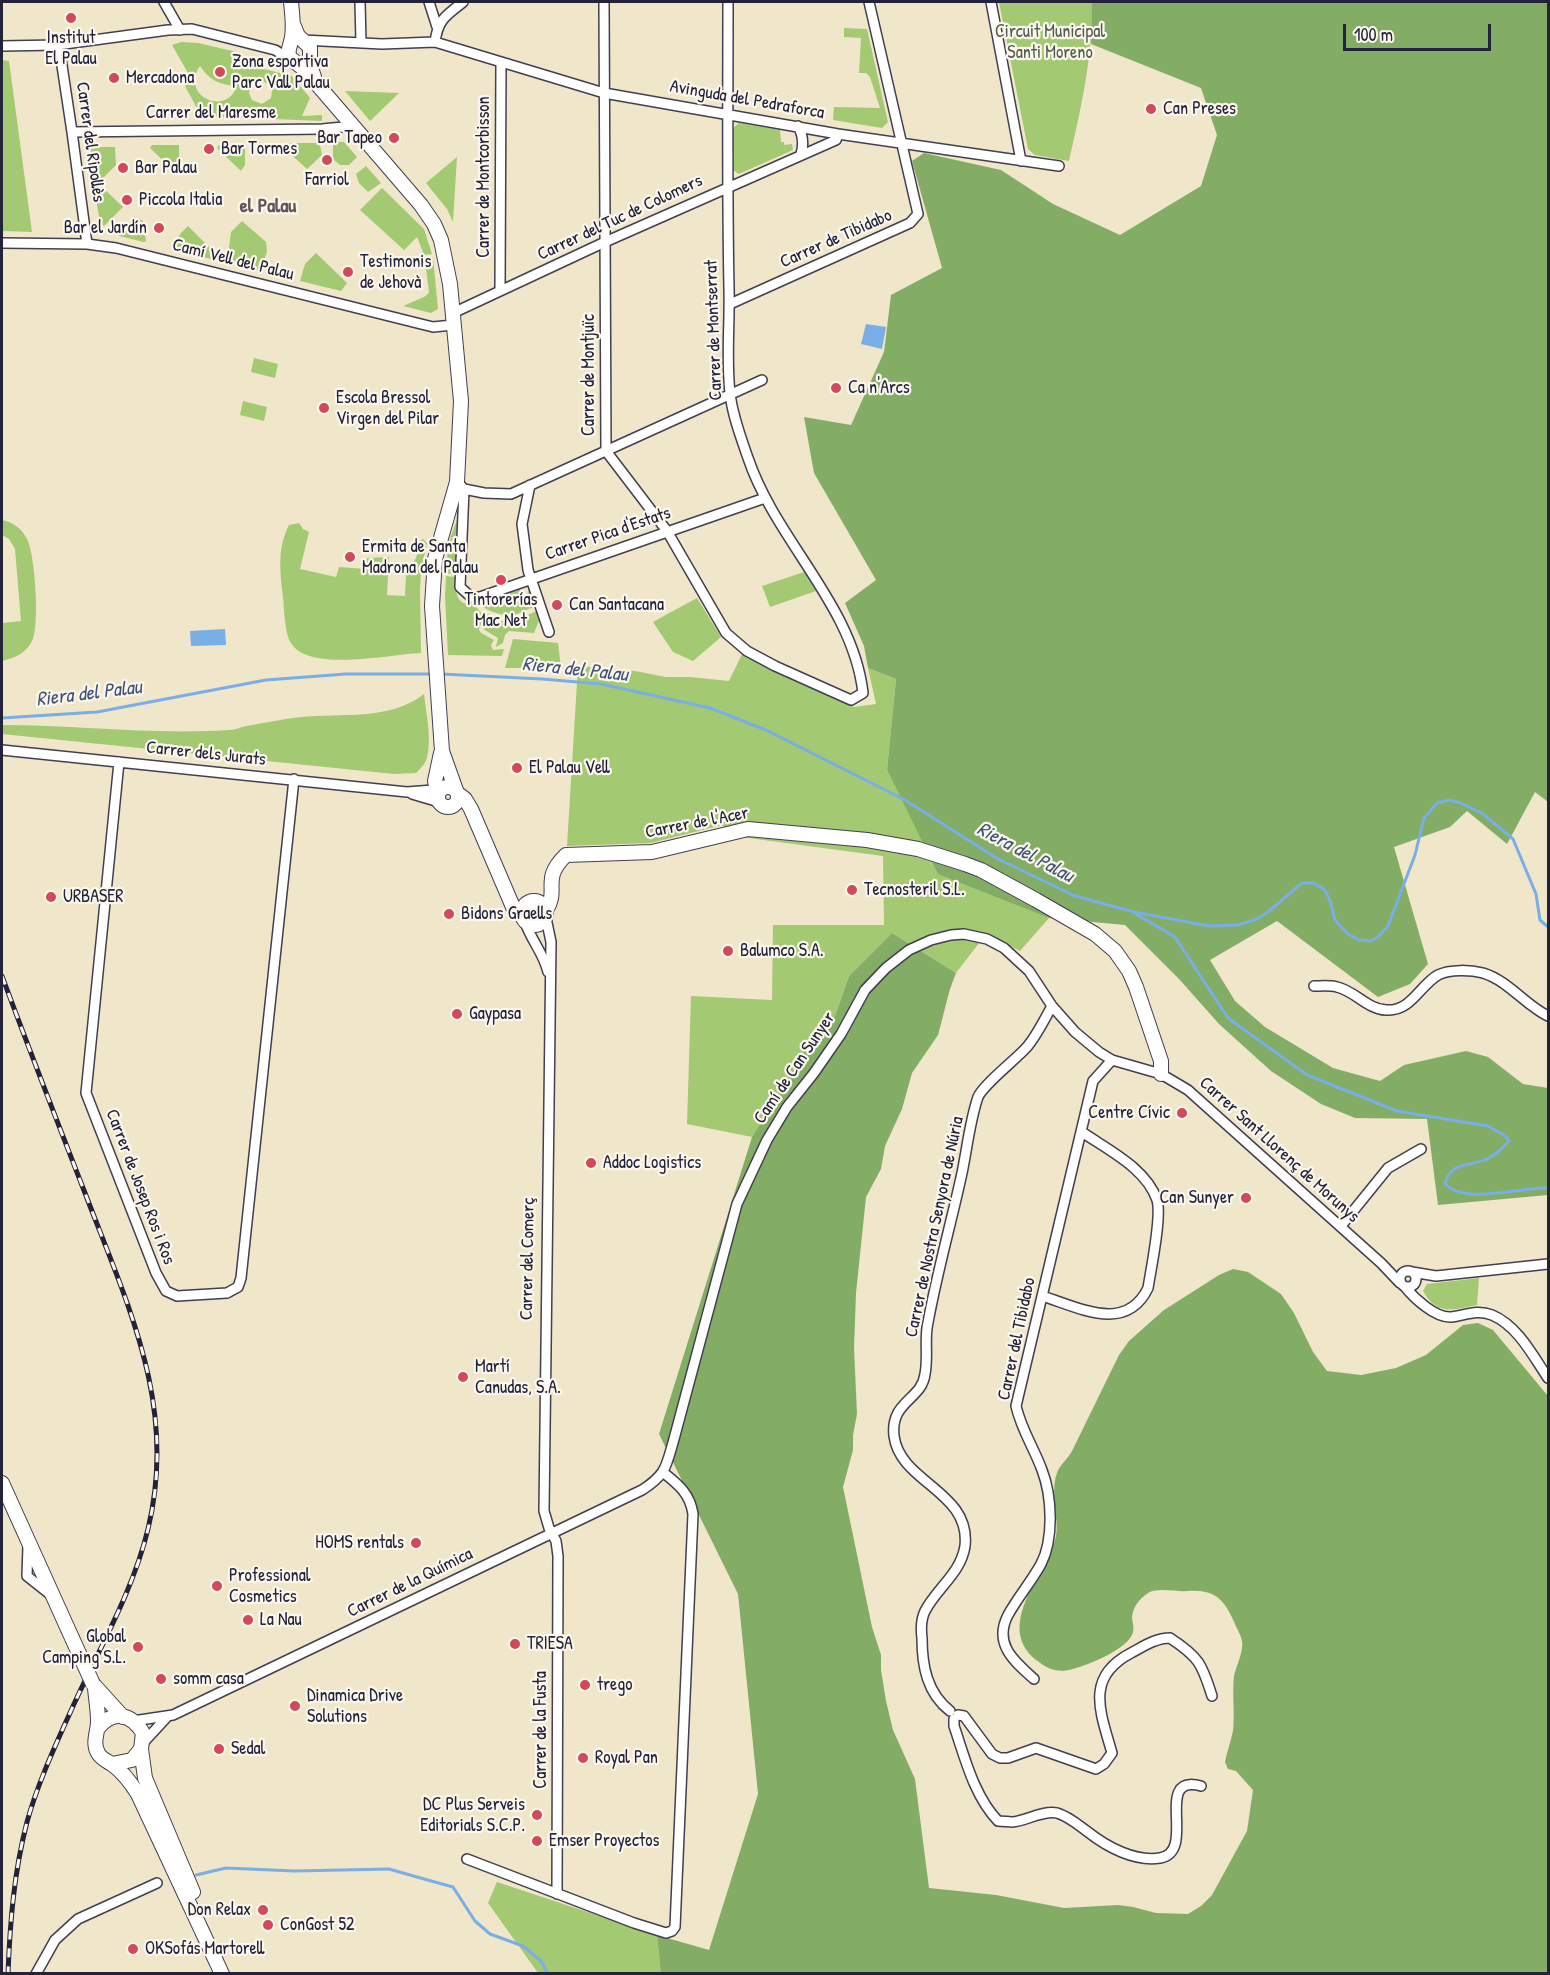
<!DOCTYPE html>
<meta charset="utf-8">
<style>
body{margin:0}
#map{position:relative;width:1550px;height:1975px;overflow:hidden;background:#f0e6ca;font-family:"Patrick Hand",sans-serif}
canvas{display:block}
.frame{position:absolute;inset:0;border:3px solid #22223b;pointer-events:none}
.scale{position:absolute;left:1343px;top:24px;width:148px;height:27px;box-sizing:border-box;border:3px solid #22223b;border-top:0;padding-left:8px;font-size:18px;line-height:21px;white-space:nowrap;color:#22223b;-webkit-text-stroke:4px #fbf7ec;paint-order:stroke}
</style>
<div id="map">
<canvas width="1550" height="1975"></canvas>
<div class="frame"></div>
<div class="scale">100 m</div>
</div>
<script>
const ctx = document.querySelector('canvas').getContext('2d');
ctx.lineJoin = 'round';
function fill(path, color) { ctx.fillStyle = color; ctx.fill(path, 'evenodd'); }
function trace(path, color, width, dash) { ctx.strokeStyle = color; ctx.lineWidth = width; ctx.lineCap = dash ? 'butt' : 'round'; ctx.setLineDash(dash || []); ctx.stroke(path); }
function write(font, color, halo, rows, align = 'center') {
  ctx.font = font + ' "Patrick Hand",sans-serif'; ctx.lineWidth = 4.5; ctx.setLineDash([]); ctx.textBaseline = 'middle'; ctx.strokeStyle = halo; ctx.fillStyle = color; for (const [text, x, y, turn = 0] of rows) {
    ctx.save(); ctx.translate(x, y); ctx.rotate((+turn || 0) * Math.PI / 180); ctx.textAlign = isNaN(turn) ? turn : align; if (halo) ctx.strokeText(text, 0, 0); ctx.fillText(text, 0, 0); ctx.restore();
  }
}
fill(new Path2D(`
 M999,2H1092C1093,56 1081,108 1069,161L1035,155L1028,149Z
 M844,28L867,29L888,122L882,128L833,120L834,107L880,108L870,77L866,73H859L861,38L844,37Z
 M181,42L198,43L241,53L248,65L292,76L310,98L302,116L322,115V121L201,116L184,84L192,80L172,45ZM200,66C209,80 220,85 237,86C226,118 179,95 200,66ZM259,80L269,84L272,90L271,98L262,104L252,100L249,93L250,86Z
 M2,60L9,61L32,232L2,231Z
 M345,91L399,93L370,121Z
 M739,123L780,130L781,142H784V145L792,144L793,150L739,174L733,170V128Z
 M333,142H344L357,157L349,165H340L333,159Z
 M245,143V165L241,171L217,148L219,145Z
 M290,143H318L320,145L322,155L307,169L287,151Z
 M152,145H179V168L175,172L150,148Z
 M92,147H115L116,165L95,186L90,149Z
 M457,157L453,222L447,209L426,183Z
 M366,166L381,183L368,192L359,183L356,174Z
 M101,186L123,207L104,226L100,223L95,192Z
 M382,188L424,229L432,254L424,255L417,237L404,250L360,210Z
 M135,217L143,221L146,241L144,242L119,236V234Z
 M242,221L266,242L267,252L260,271L239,266V263L230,261L227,263L231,232Z
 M188,226L216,254L215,260L172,249L181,233Z
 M316,253L347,283L341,291L300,281L305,264Z
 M433,257L438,309L431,313L403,306L424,297L429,293L425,259Z
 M254,358L278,364L275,378L251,372Z
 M243,401L267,407L264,421L240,415Z
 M458,517L455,573L444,574L451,536Z
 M2,520C13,522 22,529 27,539C35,553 40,627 32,641C26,653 15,658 2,661V623L21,621L15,549L9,539L2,535Z
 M299,523L303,529L309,532L300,569L336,577L339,567L366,569L367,558L389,557L387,595L405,596L406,575L416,558L421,540L423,539L427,543L421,571L420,591L421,653C391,654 309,673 291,643C285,635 284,608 283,597C280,572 277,548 289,525Z
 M804,572L816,591L770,607L762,586Z
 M446,576L455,577C456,590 455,607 473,603L480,612L497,617L495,620L480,625L479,630L481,633L494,640L491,645L493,650L504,649L502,656L448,655L445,596Z
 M530,586L536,606C530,608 523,612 517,614C506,618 486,611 478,603L521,588L516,599L519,602L522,599L525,601Z
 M697,598L721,637L693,661L673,652L653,622Z
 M537,611L540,618L534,633L509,631L505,635L503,643L496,647L498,638L483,629L502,621L515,620Z
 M513,639L558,643L561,668H505Z
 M742,654L854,707L876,704L868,668L896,679L887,770L938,873L1049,918L1020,951L986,934L956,973L892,933L849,976L835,1016L810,1044L752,1137L687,1124L691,996L772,1000L773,925H884L883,856L741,837L722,825L651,843L567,846L578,666L635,671L666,677H690L729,681Z
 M424,694C426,711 432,740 427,757C426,763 421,768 416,773L394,774L2,734V725C77,725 153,735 229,730C235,730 241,727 247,726C264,723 283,719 301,717C341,713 390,721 424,694Z
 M1479,1278L1477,1305C1453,1310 1437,1316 1423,1291L1427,1284Z
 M497,1882L657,1935L661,1973H538L488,1903Z`), '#a4c973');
fill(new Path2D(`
 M1092,2H1548V802L1535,792L1507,844L1467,811L1450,827L1394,847L1428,964L1410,984L1378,997L1277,921L1210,960L1235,1001L1265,1027L1333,1068L1380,1081L1404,1065L1466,1051L1488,1057L1523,1084L1548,1088V1195L1438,1205L1427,1119L1355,1118L1321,1104L1271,1071L1219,1024L1179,979L1125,925L1049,918L938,874L887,770L896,679L868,668L864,646L845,603L876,580L814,473L804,417L851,425L884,352L891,295L942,268L912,161L924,153L1001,170L1053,204L1120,235L1201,186L1217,135L1201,88L1091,44Z
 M892,933L956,973L950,989L938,1035L912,1073L902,1109L885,1146L881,1169L866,1197L856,1293L854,1348L857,1414L853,1435V1450L843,1487L872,1627L881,1655V1670L886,1701L893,1730L915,1779L929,1888L996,1895L1064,1908L1118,1905L1133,1907L1156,1913L1188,1914L1201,1906L1212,1895L1247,1831L1253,1790L1236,1771L1228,1769L1225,1762C1227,1751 1231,1741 1233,1731C1235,1713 1232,1694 1234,1676C1236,1666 1244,1651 1242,1641C1241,1635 1237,1629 1235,1624C1225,1600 1215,1589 1188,1591C1177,1592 1156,1587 1148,1593C1139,1599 1132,1608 1132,1619C1133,1623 1134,1628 1133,1632C1129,1649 1088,1665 1073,1669C1060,1673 1049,1670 1039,1662C993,1630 1042,1577 1055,1540C1061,1524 1049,1493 1057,1473C1060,1464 1068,1459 1072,1451L1119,1355L1129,1341L1164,1310L1219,1275L1233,1269L1248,1272L1281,1294L1294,1313L1313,1352L1327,1371L1361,1375L1396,1368L1426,1355L1463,1325L1478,1323L1493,1330L1548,1396V1973L661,1974L657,1935L709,1950L758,1794L738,1594L659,1434L752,1137L810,1043L835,1016L849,976Z`), '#83ad65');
fill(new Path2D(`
 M866,324L886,327L882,349L861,344Z
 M225,629L226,645L191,646L190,631Z`), '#79aee6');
trace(new Path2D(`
 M441,674L542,679L601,684L710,708L766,730L905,800L998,859L1075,896L1134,912L1209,926L1238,925L1257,919L1268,912L1302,883H1314L1325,890L1330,901L1335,920L1348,934L1359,940L1371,941L1378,937L1388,926L1415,855L1424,818L1437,803L1449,800L1461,803L1483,814L1513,839L1536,894L1540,920L1548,927
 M2,718L97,712L266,680L346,674H431
 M1136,914L1175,937L1228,1018L1307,1075L1397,1111L1488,1126L1505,1136L1509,1141C1503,1148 1495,1155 1487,1159C1470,1167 1450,1161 1445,1184C1466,1205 1521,1187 1548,1188
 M196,1875L226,1868L294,1871L389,1869L424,1879L453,1887L475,1921L490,1934L523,1946L541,1961L548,1974`), '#79aee6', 3);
const street = new Path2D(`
 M164,2L180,30
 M360,2L361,43
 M429,2L437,27
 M604,2L606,451L667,531L726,633L747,651L775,666L851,700L863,693C853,605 776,541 748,458C741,438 732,414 730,393C726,358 730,323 729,288C727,193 728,97 728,2
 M991,2L1021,161
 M303,40L382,44L435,42L604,93L838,134L1059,166
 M435,42C438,19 446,16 463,2
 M57,45L61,59L72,132L87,244
 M2,46L57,45L168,30L192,29L275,50L290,59
 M798,126C803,135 804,144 801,154
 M72,132L322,129L343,127L350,124
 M2,243L87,244L116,248L433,327L453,325
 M500,291L501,62
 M730,304L910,223L918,214L869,2
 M453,313L605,242L836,140L838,134
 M457,482L464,489L460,587L471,597H480L765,498
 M530,485L522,524L528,570L549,632
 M464,489L484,493L511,494L762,380
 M2,750L407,792L433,790L438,793
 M119,762L86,1093L156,1273L166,1291L177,1296L227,1293L238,1287L241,1278L294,779
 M412,794L439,802
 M546,918L551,942L544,1511L549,1528L556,1541L558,1556L557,1894
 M525,922C531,940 544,954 548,972
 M1314,986C1321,986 1330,985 1337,987C1355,991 1367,1009 1386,1010C1411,1012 1420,985 1438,975C1450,969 1471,970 1483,973C1509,981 1525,1005 1548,1016
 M1341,1226L1388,1168L1421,1149
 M1400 1279a8 8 0 1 1 16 0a8 8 0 1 1-16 0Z
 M1412,1272L1436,1276L1548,1264
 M1405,1287C1414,1298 1435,1318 1451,1317C1466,1315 1477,1309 1492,1315C1518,1326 1533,1356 1548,1378
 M1042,1296C1078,1307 1126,1334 1148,1288C1151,1269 1162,1216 1157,1200C1146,1168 1108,1150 1082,1132
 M28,1546L27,1576L51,1595
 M1034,1679C1014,1661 993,1644 1008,1615C1018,1597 1031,1582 1041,1564C1054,1539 1052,1496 1042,1470C1034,1448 1021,1429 1016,1406L1093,1081L1112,1060
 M950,1711C927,1693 922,1666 922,1638C921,1630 921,1619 925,1611C937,1588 961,1573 965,1546C971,1491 900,1483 894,1436C890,1401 922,1400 925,1374C928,1359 925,1343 927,1328C936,1276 951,1224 962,1173C967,1149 970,1120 978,1097C983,1085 1015,1060 1026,1048C1036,1037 1044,1020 1052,1006
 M958,1715L964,1716L992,1754L1000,1758H1008L1036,1748L1096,1769L1104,1764L1112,1753C1100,1711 1085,1677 1131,1653C1144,1646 1156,1638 1170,1638C1199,1657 1202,1664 1212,1696
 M954,1719V1726C965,1758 974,1796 998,1821C1003,1821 1008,1822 1012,1822C1026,1821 1043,1810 1057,1813C1070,1817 1078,1825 1088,1832C1107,1847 1135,1862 1160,1858C1198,1852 1152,1773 1201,1786
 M133,1721L173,1715L642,1490C667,1474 666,1466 674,1439L737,1204L767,1140L787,1107L814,1073L841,1034L865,990L886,968L909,950L931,940L951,935L964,934L987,939L1004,948L1029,971L1052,1006L1075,1032L1099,1052L1112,1060L1161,1074L1188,1090L1381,1263L1400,1283
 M143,1743L167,1717
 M467,1859L634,1923L666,1933L672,1931L675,1927L693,1514C690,1494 679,1485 664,1473
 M36,1974L55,1940L78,1919L157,1883`);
const secondary = new Path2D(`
 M291,2C292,13 294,26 292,37C291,45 287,49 289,57L304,69L421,205L434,224L441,240L450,284L461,401L457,482L435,559L432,606L442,751L457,793L465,799L471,809L513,907L522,915
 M293,24L298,36L310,47V65L314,77
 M438 797a10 10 0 1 1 20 0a10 10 0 1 1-20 0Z
 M438,793L435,781L441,753
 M522 913a12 12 0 1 1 24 0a12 12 0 1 1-24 0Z
 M546,910C560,889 540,880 566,855L652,852L748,829L867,840L918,849L965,864L981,870L1036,900L1095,934L1115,951L1129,971L1136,987L1161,1061V1074
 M2,1483L72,1638
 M94,1685L123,1717
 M95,1688C96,1699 98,1710 98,1721C98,1733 92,1742 98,1753C102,1760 108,1761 113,1765C123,1772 131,1783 138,1794L222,1974
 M98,1728C113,1710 131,1713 143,1733L141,1749L145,1778L193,1892
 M112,1764L132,1760L141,1749`);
trace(street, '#413f50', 12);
trace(secondary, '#413f50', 16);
trace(street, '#fff', 9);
trace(secondary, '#fff', 14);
const rail = new Path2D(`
 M2,976C29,1049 57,1121 85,1193C128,1306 178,1406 148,1529C133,1591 100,1647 74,1704C57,1742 38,1782 27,1822C14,1872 10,1922 8,1974`);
trace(rail, '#22223b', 5);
trace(rail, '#fbf7ec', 3, [9]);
const secondaryBridge = new Path2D(`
 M72,1638L93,1684`);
trace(secondaryBridge, '#413f50', 16, []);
trace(secondaryBridge, '#fff', 14);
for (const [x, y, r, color] of [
 [71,18,6,"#d1495b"],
 [220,72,6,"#d1495b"],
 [114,78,6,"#d1495b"],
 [1151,109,6,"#d1495b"],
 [394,138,6,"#d1495b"],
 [209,149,6,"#d1495b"],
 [327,160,6,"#d1495b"],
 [123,168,6,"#d1495b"],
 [127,200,6,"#d1495b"],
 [159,228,6,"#d1495b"],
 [348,272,6,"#d1495b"],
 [836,388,6,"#d1495b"],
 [324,408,6,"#d1495b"],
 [350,557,6,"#d1495b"],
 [501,580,6,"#d1495b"],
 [557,605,6,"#d1495b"],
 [517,768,6,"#d1495b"],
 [852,890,6,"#d1495b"],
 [51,897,6,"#d1495b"],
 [449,914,6,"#d1495b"],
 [728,951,6,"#d1495b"],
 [457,1014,6,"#d1495b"],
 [1182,1113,6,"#d1495b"],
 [591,1163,6,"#d1495b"],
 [1246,1198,6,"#d1495b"],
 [463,1377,6,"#d1495b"],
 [416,1543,6,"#d1495b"],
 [217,1586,6,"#d1495b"],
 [248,1620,6,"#d1495b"],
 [515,1644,6,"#d1495b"],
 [138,1647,6,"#d1495b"],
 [161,1679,6,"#d1495b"],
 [585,1685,6,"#d1495b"],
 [295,1706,6,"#d1495b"],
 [219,1749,6,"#d1495b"],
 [583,1758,6,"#d1495b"],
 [537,1815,6,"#d1495b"],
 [537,1841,6,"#d1495b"],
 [263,1910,6,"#d1495b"],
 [268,1925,6,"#d1495b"],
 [133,1949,6,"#d1495b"]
]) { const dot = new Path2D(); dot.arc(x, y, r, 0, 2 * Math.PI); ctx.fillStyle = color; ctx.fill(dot); trace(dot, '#fbf7ec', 2); }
write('18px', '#505c4f', '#fbf7ec', [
 ["Circuit Municipal",1050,32],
 ["Santi Moreno",1050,53]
]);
write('18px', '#22223b', '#fbf7ec', [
 ["Institut",71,38,"center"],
 ["El Palau",71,59,"center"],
 ["Zona esportiva",232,62],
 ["Parc Vall Palau",232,83],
 ["Mercadona",126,78],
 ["Can Preses",1163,109],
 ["Bar Tapeo",382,138,"right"],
 ["Bar Tormes",221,149],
 ["Bar Palau",135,168],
 ["Farriol",327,180,"center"],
 ["Piccola Italia",139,200],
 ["Bar el Jardín",147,228,"right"],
 ["Testimonis",360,262],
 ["de Jehovà",360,283],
 ["Ca n'Arcs",848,388],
 ["Escola Bressol",336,398],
 ["Virgen del Pilar",336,419],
 ["Ermita de Santa",362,547],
 ["Madrona del Palau",362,568],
 ["Tintorerías",501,600,"center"],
 ["Mac Net",501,621,"center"],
 ["Can Santacana",569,605],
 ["El Palau Vell",529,768],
 ["Tecnosteril S.L.",864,890],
 ["URBASER",63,897],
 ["Bidons Graells",461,914],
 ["Balumco S.A.",740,951],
 ["Gaypasa",469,1014],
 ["Centre Cívic",1170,1113,"right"],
 ["Addoc Logistics",603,1163],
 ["Can Sunyer",1234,1198,"right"],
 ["Martí",475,1367],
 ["Canudas, S.A.",475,1388],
 ["HOMS rentals",404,1543,"right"],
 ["Professional",229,1576],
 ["Cosmetics",229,1597],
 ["La Nau",260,1620],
 ["Global",126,1637,"right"],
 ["Camping S.L.",126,1658,"right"],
 ["TRIESA",527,1644],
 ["somm casa",173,1679],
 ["trego",597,1685],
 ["Dinamica Drive",307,1696],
 ["Solutions",307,1717],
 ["Sedal",231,1749],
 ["Royal Pan",595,1758],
 ["DC Plus Serveis",525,1805,"right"],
 ["Editorials S.C.P.",525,1826,"right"],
 ["Emser Proyectos",549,1841],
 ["Don Relax",251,1910,"right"],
 ["ConGost 52",280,1925],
 ["OKSofás Martorell",145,1949]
], 'left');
write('18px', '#22223b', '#fbf7ec', [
 ["Avinguda del Pedraforca",747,100,10],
 ["Carrer del Maresme",211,113],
 ["Carrer del Ripollès",90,142,82],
 ["Carrer de Montcorbisson",484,177,-90],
 ["Carrer del Tuc de Colomers",620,218,-25],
 ["Carrer de Tibidabo",836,239,-24],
 ["Camí Vell del Palau",233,260,14],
 ["Carrer de Montserrat",714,330,-92],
 ["Carrer de Montjuïc",589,375,-90],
 ["Carrer Pica d'Estats",608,534,-19],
 ["Carrer dels Jurats",206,754,6],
 ["Carrer de l'Acer",697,823,-11],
 ["Camí de Can Sunyer",795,1068,-56],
 ["Carrer Sant Llorenç de Morunys",1279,1150,42],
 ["Carrer de Josep Ros i Ros",140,1187,69],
 ["Carrer de Nostra Senyora de Núria",935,1227,-78],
 ["Carrer del Comerç",528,1259,-89],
 ["Carrer del Tibidabo",1017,1339,-78],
 ["Carrer de la Química",410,1583,-26],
 ["Carrer de la Fusta",541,1730,-90]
]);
write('bold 20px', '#615658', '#fbf7ec', [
 ["el Palau",268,207]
]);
write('italic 20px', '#405377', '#fbf7ec', [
 ["Riera del Palau",575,670,6],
 ["Riera del Palau",89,694,-7],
 ["Riera del Palau",1025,853,28]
]);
</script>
